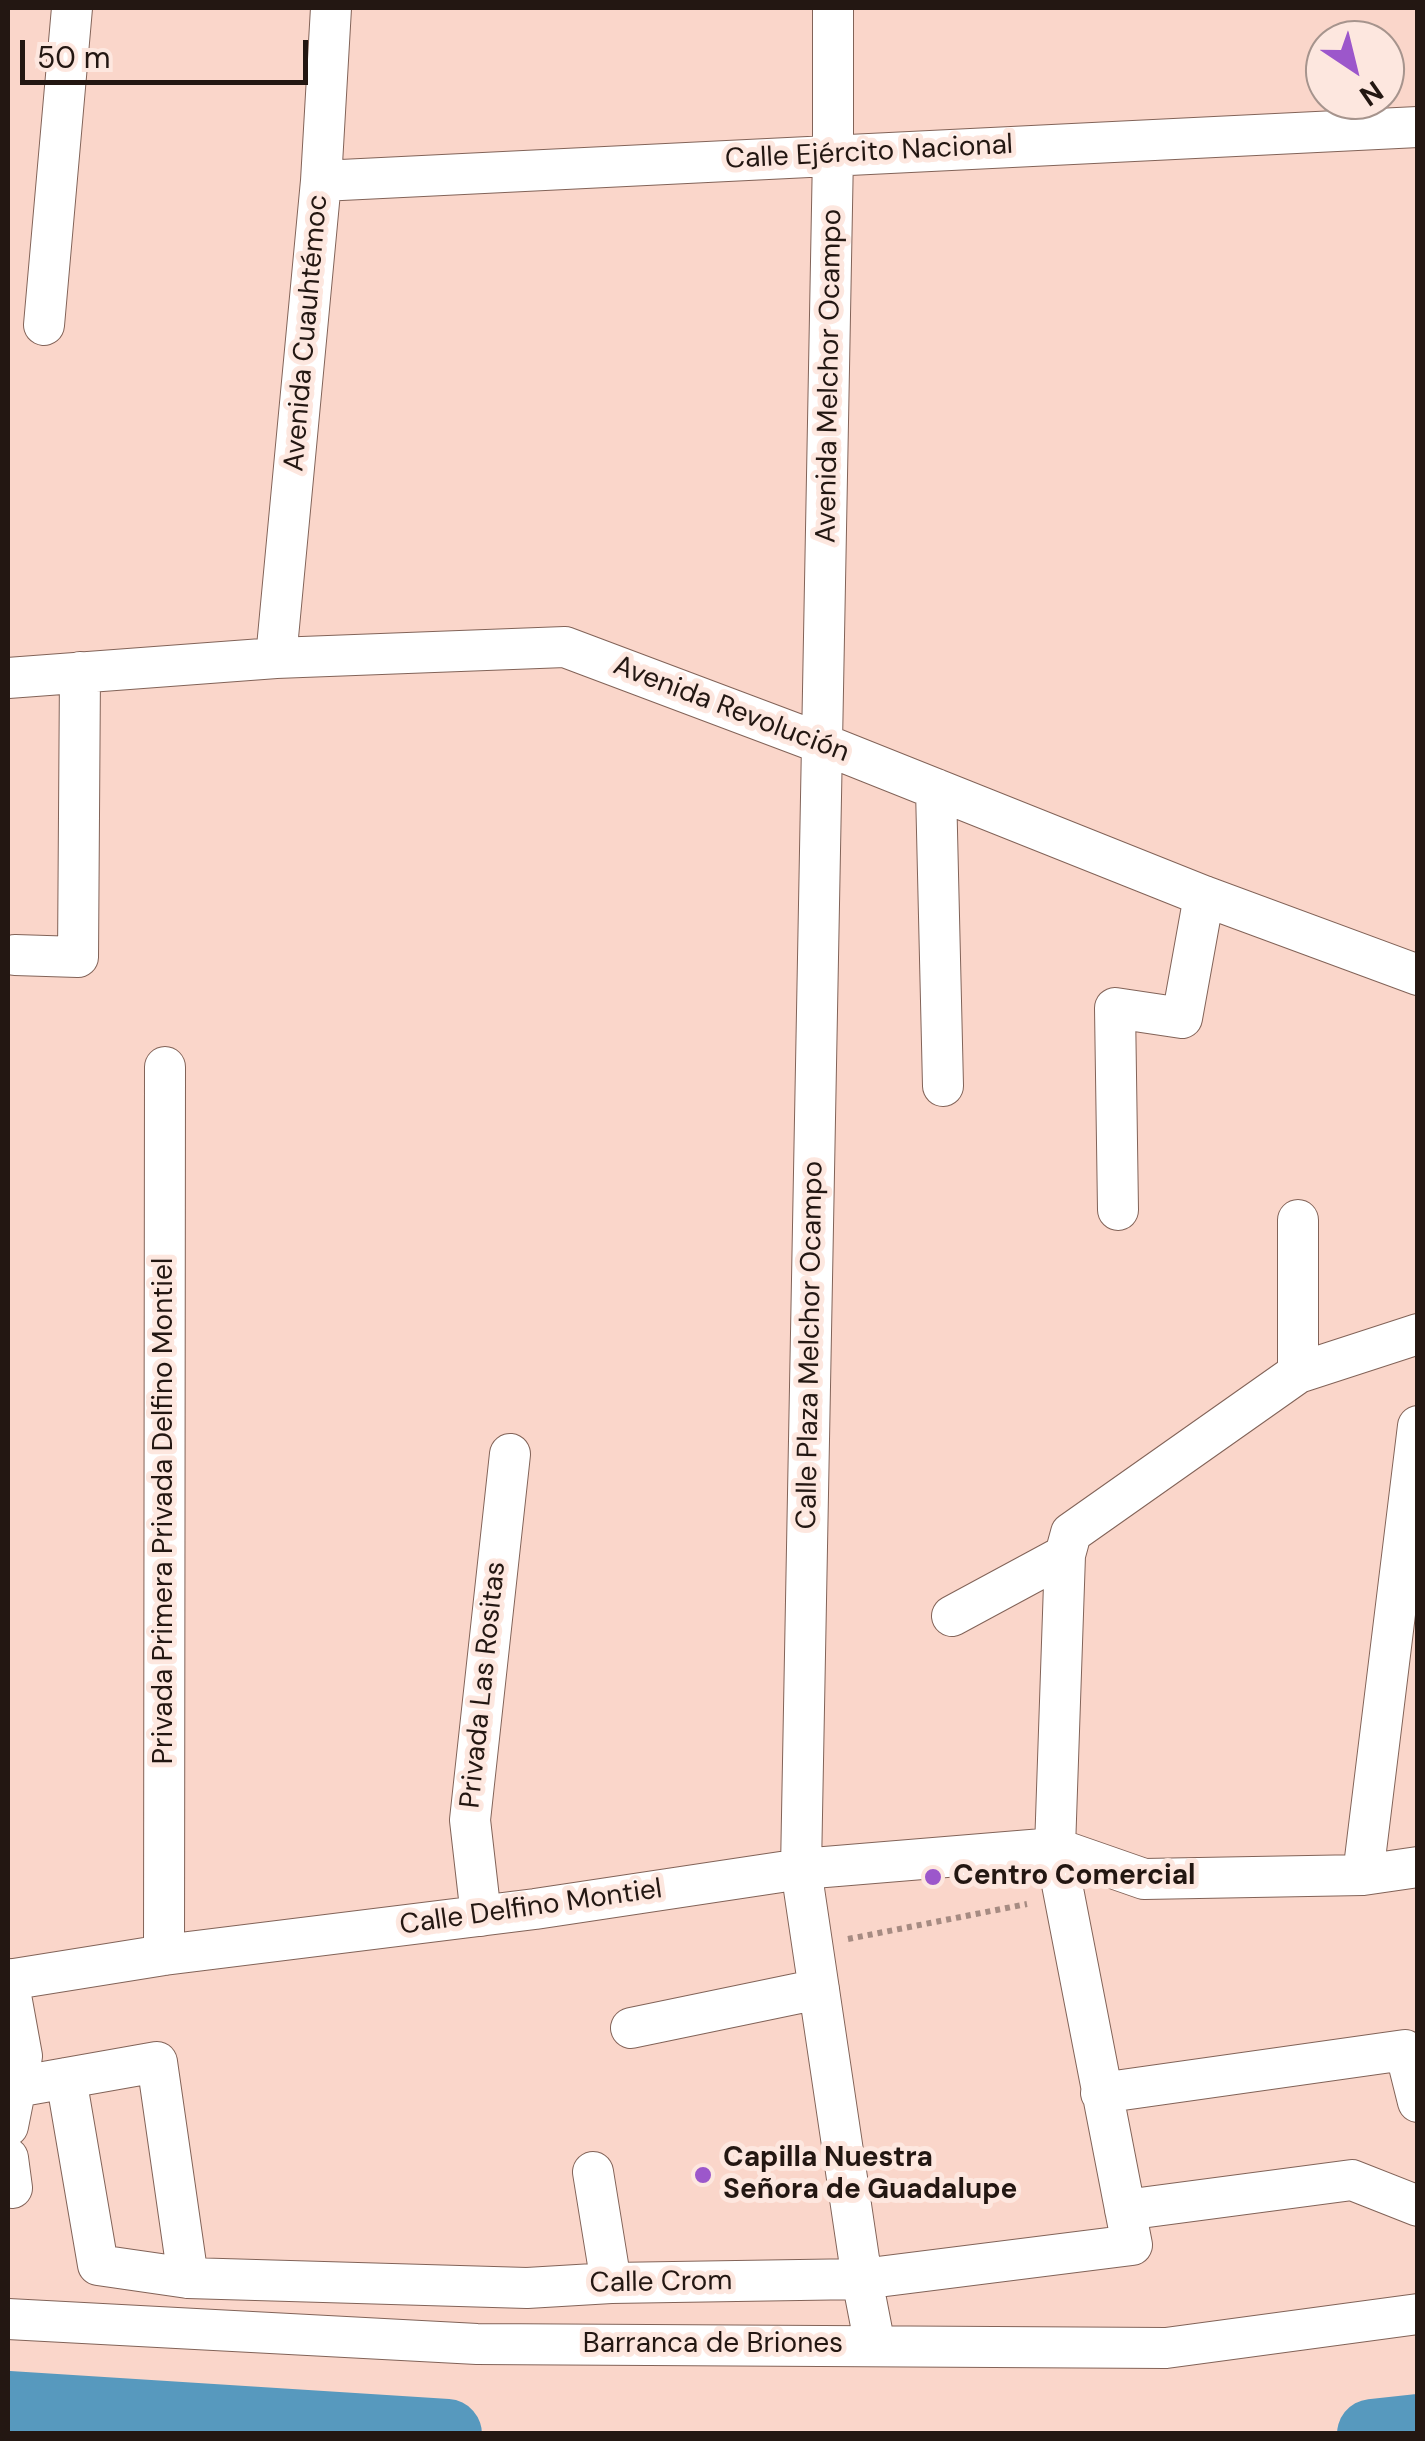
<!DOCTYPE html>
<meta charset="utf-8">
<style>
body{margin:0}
#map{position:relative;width:1425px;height:2441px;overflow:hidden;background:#fad6ca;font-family:"DM Sans",sans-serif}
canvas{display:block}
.frame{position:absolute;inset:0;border:10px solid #231712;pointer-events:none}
.north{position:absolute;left:1305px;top:20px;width:100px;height:100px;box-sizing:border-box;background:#fde7df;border:2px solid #a6948d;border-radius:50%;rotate:145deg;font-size:28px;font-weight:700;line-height:40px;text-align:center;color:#231712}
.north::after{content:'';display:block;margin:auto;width:35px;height:45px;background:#9c57cb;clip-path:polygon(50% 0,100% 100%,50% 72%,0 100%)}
.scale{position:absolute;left:20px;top:40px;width:288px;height:45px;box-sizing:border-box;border:5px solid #231712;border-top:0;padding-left:12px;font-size:30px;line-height:35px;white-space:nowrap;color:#231712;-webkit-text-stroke:8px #fde7df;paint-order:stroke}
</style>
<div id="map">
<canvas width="1425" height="2441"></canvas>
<div class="frame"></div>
<div class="north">N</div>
<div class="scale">50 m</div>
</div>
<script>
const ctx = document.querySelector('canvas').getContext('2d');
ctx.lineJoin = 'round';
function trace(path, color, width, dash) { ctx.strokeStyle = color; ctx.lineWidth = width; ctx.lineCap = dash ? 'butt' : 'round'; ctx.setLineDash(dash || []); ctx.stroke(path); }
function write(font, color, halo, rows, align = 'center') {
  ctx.font = font + ' "DM Sans",sans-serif'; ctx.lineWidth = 10; ctx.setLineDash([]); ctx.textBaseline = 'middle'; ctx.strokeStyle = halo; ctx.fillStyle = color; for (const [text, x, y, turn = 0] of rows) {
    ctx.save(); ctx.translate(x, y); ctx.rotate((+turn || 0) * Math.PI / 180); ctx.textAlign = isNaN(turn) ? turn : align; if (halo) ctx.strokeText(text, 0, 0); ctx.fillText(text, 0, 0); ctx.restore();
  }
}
trace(new Path2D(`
 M8,2406L447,2434
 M1372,2434L1418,2429`), '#5799be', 70);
const minor = new Path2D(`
 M833,8V154L801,1869L862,2279L875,2346
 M321,181L1418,127
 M44,325L72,8
 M276,658L321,181L331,8
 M8,678L276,658L565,647L823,744L1204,896L1418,975
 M936,789L943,1086
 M15,955L78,957L80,672
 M1118,1210L1115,1008L1182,1018L1204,896
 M1298,1373V1220
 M952,1616L1065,1555
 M1363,1875L1418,1426
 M481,1916L470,1820L510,1454
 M164,1955L165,1067
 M8,1980L164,1955L535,1909L801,1869L1055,1848L1144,1879L1363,1875L1418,1867
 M631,2028L819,1989
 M66,2078L98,2265L188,2278L527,2288L611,2283L862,2279L1132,2245L1055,1848L1065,1555L1071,1533L1298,1373L1418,1334
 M16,2087L157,2062L188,2278
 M1101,2093L1405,2050L1418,2102
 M8,2126L22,2056L8,1979
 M8,2158L12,2188
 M593,2172L611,2283
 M1125,2210L1352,2180L1418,2206
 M8,2319L477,2344L1166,2348L1418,2314`);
trace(minor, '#826358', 42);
trace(new Path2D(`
 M848,1939L1027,1904`), '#a68b82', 6, [5, 5]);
trace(minor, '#fff', 40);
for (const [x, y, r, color] of [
 [933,1877,10,"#9c57cb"],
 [703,2175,10,"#9c57cb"]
]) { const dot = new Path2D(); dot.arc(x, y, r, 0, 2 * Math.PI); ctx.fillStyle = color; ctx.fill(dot); trace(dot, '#fde7df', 4); }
write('28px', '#231712', '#fde7df', [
 ["Calle Ejército Nacional",869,153,-3],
 ["Avenida Cuauhtémoc",307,333,-85],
 ["Avenida Melchor Ocampo",830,376,-89],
 ["Avenida Revolución",731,710,21],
 ["Calle Plaza Melchor Ocampo",811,1345,-89],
 ["Privada Primera Privada Delfino Montiel",165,1511,-90],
 ["Privada Las Rositas",484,1685,-84],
 ["Calle Delfino Montiel",531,1908,-8],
 ["Calle Crom",661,2283,-1],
 ["Barranca de Briones",713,2345]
]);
write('bold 28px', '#231712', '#fde7df', [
 ["Centro Comercial",953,1877],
 ["Capilla Nuestra",723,2159],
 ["Señora de Guadalupe",723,2191]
], 'left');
</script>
